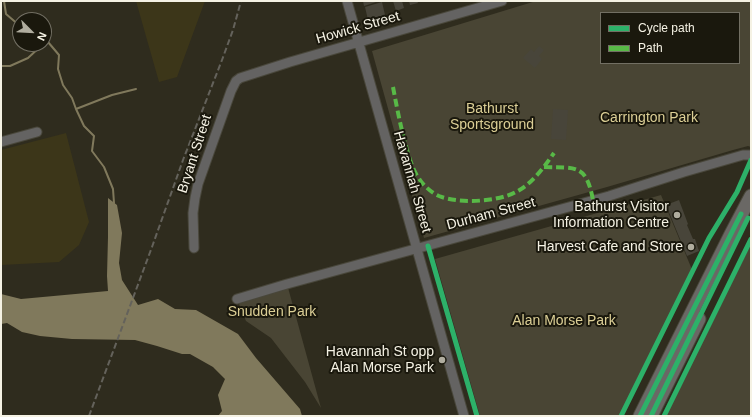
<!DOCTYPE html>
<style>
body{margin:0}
#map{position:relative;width:752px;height:417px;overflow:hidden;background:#2f2c1e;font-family:Helvetica,sans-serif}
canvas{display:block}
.frame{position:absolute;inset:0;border:2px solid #f5f2e4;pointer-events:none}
.legend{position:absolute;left:600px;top:12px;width:140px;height:52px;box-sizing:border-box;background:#1a180d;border:1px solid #726f63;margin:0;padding:5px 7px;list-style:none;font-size:12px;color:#f5f2e4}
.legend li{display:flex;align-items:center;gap:8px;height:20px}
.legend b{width:20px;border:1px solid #726f63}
.north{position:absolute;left:12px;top:12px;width:40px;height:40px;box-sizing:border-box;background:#1a180d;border:1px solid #726f63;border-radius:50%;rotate:114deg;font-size:11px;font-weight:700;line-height:16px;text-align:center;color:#f5f2e4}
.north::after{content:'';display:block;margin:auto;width:14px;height:18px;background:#b0ad9f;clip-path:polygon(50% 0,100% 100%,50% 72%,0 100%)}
</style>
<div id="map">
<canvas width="752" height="417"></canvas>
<div class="frame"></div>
<ul class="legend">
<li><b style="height:5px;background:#2db169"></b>Cycle path</li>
<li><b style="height:5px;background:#58b947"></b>Path</li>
</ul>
<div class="north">N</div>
</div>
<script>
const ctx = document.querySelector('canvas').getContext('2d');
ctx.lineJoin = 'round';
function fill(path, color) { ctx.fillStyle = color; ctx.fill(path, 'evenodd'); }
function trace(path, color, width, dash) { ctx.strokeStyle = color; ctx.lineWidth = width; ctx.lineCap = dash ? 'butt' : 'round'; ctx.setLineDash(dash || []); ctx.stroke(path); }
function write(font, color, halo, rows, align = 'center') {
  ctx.font = font + ' Helvetica,sans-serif'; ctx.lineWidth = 4; ctx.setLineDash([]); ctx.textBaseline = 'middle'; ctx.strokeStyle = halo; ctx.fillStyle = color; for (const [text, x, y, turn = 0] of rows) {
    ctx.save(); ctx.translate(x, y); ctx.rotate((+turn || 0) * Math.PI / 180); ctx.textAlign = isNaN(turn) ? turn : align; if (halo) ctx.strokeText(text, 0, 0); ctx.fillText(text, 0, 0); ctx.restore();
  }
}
fill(new Path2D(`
 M136,1H205L177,77L159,82Z
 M66,133L89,222L79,245L59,262L1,265V150Z`), '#3c3619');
fill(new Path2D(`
 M536,1H751V147L748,146L733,150L607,187L424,238L372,51ZM601,13H739V63H601Z
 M661,195L693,272L622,416H480L435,259Z
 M751,244V416H666Z
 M287,284L321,408L305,382L271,338L246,321L237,299Z`), '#494534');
fill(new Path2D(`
 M108,198L117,205L122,233L119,263L122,280L138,305L158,299L175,309L196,310L238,334L256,358L300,409L302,416H218L222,411L218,395L225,379L213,367L190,354H182L157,346L135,340L72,339L40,336L22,332L7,323L1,324V294L21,299L108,291L107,276L108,237Z`), '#80795c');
trace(new Path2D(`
 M4,1L6,14L20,26
 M30,44L41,46
 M1,66H10L28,58L41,46L48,42L59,55L58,69L63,85L72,98L76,109L84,126L94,136L92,151L104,167L113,189L114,203
 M76,109L112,95L136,89`), '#80795c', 2);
fill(new Path2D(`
 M363,1H379L364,6Z
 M393,1H402L404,8L396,11Z
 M409,1H417L418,3L410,5Z
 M382,2L385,15L368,20L365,7Z
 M539,46L544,50L539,56L542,59L535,68L523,58L531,49L534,52Z
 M553,109L568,110L566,140L551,139Z
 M679,200L688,224L687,225L693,239H695L699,251L687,256L666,205Z`), '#48453a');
const minor = new Path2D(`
 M347,1L464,416
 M1,142L37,132
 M194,248L193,213L195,198L198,184L231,91L236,81L240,78L290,62L502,1
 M237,299L287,284L609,196L684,172L743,155H751`);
const highway = new Path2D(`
 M640,416L731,234L751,196
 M651,416L699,319`);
trace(minor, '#49473b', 11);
trace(highway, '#49473b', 15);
trace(minor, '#646362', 9);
trace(highway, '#6a6865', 13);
trace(new Path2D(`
 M89,416L152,247L183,160L222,60L233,30L241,1`), '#64625b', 2, [6, 3]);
trace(new Path2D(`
 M393,87C397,108 401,129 407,150C410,160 413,171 420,180C424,186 432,193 439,196C459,204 497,202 516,192C532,184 544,167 554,153
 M544,167C577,168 586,164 593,200`), '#58b947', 4, [8, 4]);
trace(new Path2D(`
 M428,246L477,416
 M621,416L709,238L737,192L751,160
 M640,416L741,214
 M651,416L748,218
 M664,416L751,239`), '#2db169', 5);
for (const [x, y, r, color] of [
 [677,215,4,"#b0ad9f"],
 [691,247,4,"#b0ad9f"],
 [442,360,4,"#b0ad9f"]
]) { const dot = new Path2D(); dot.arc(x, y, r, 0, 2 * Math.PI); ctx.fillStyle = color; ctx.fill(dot); trace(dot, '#1a180d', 1.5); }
write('14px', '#f5f2e4', '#1a180d', [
 ["Howick Street",358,28,-16],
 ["Bryant Street",195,154,-72],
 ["Havannah Street",412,182,74],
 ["Durham Street",491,214,-15]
]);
write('14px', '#dccf96', '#1a180d', [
 ["Bathurst",492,109],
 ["Sportsground",492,125],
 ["Carrington Park",649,118],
 ["Snudden Park",272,312],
 ["Alan Morse Park",564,321]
]);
write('14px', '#f5f2e4', '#1a180d', [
 ["Bathurst Visitor",669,207],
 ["Information Centre",669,223],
 ["Harvest Cafe and Store",683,247],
 ["Havannah St opp",434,352],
 ["Alan Morse Park",434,368]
], 'right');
</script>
